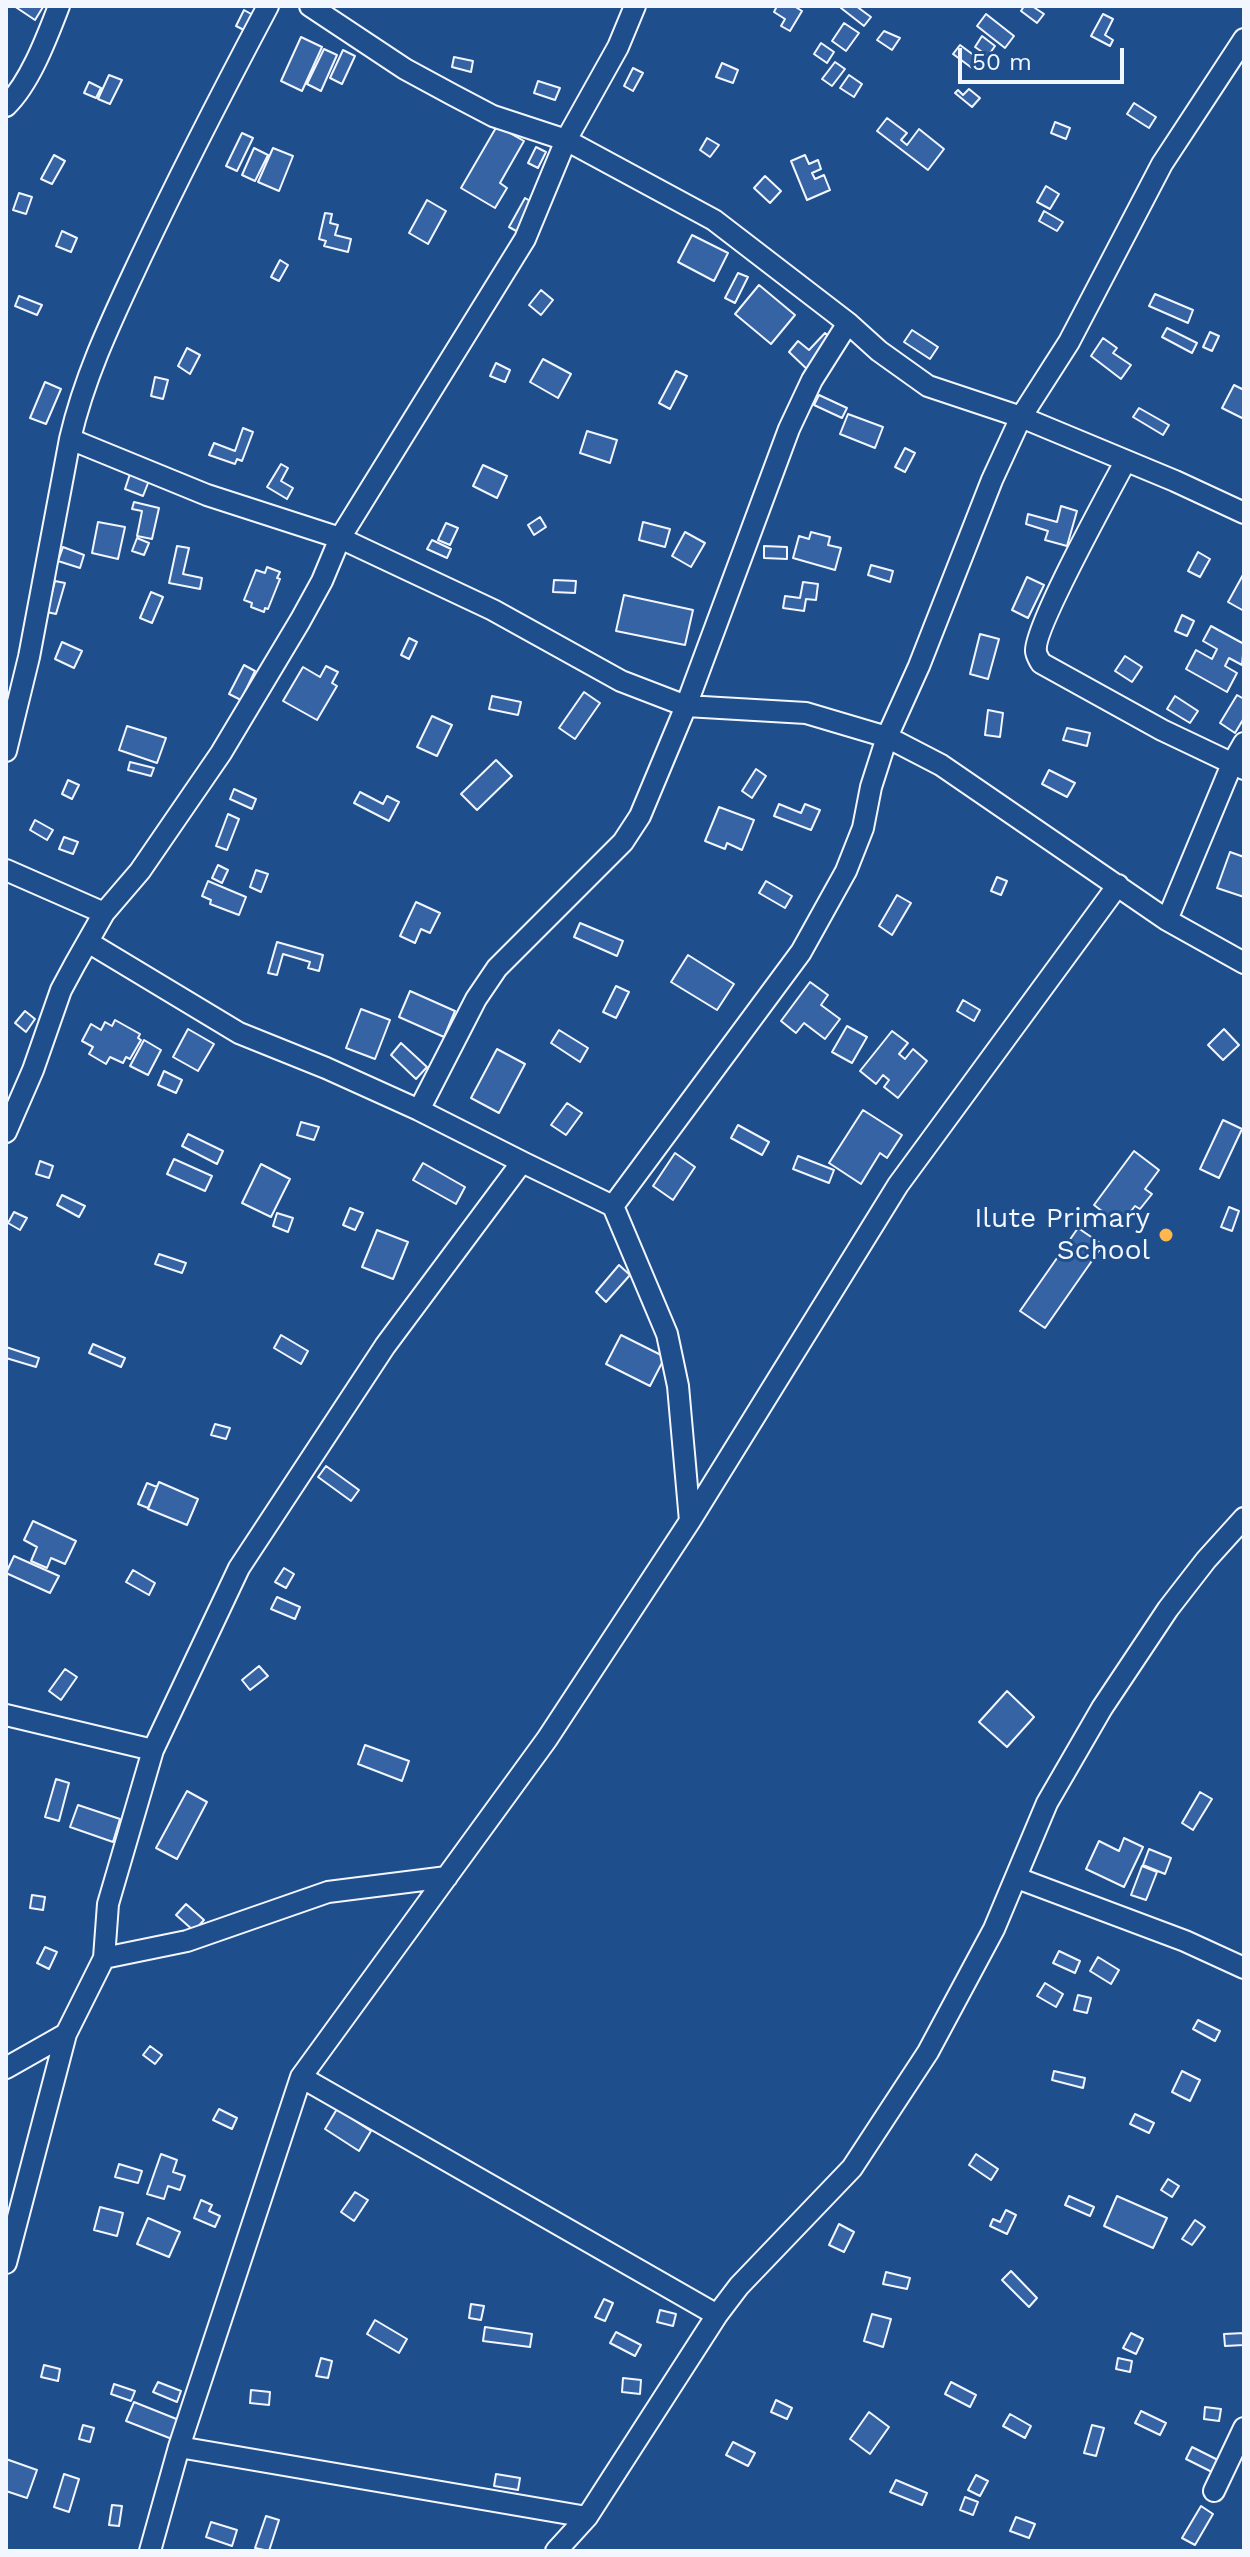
<!DOCTYPE html>
<style>
body{margin:0}
#map{position:relative;width:1250px;height:2557px;overflow:hidden;background:#1f4e8c;font-family:"Work Sans",sans-serif}
canvas{display:block}
.frame{position:absolute;inset:0;border:8px solid #f2f6ff;pointer-events:none}
.scale{position:absolute;left:958px;top:48px;width:166px;height:36px;box-sizing:border-box;border:4px solid #f2f6ff;border-top:0;padding-left:10px;font-size:24px;line-height:28px;white-space:nowrap;color:#f2f6ff;-webkit-text-stroke:6px #1f4e8c;paint-order:stroke}
</style>
<div id="map">
<canvas width="1250" height="2557"></canvas>
<div class="frame"></div>
<div class="scale">50 m</div>
</div>
<script>
const ctx = document.querySelector('canvas').getContext('2d');
ctx.lineJoin = 'round';
function fill(path, color) { ctx.fillStyle = color; ctx.fill(path, 'evenodd'); }
function trace(path, color, width, dash) { ctx.strokeStyle = color; ctx.lineWidth = width; ctx.lineCap = dash ? 'butt' : 'round'; ctx.setLineDash(dash || []); ctx.stroke(path); }
function write(font, color, halo, rows, align = 'center') {
  ctx.font = font + ' "Work Sans",sans-serif'; ctx.lineWidth = 6; ctx.setLineDash([]); ctx.textBaseline = 'middle'; ctx.strokeStyle = halo; ctx.fillStyle = color; for (const [text, x, y, turn = 0] of rows) {
    ctx.save(); ctx.translate(x, y); ctx.rotate((+turn || 0) * Math.PI / 180); ctx.textAlign = isNaN(turn) ? turn : align; if (halo) ctx.strokeText(text, 0, 0); ctx.fillText(text, 0, 0); ctx.restore();
  }
}
const building = new Path2D(`
 M14,6H42L43,7L35,20Z
 M777,6H794L802,11L790,31L781,26L785,19L774,12Z
 M843,6H856L871,17L864,26L841,8Z
 M1024,6H1032L1044,14L1037,23L1021,11Z
 M244,10L253,15L246,31L236,26Z
 M986,14L1014,36L1005,48L977,26Z
 M1103,14L1113,19L1105,35L1113,40L1110,46L1091,36Z
 M844,23L859,33L846,51L832,41Z
 M884,31L900,38L892,50L877,40Z
 M982,36L995,46L988,56L975,47Z
 M301,37L322,47L302,91L281,81Z
 M821,43L834,52L827,63L814,54Z
 M960,45L983,62L976,71L953,54Z
 M324,49L337,55L321,91L307,84Z
 M343,50L355,56L342,84L330,78Z
 M454,57L473,61L471,72L452,67Z
 M835,62L845,69L832,86L822,79Z
 M722,63L738,70L733,83L716,77Z
 M633,68L643,73L633,91L624,86Z
 M109,75L122,80L110,104L98,99Z
 M849,75L862,84L854,97L840,88Z
 M538,81L560,88L555,100L534,93Z
 M89,82L101,88L96,98L84,93Z
 M969,89L980,98L972,107L955,93L958,90L963,95Z
 M1134,103L1156,117L1149,128L1127,114Z
 M887,118L907,133L901,140L907,145L919,129L944,149L928,170L877,131Z
 M1055,122L1070,128L1066,139L1051,133Z
 M497,126L524,141L500,183L507,188L495,208L461,188Z
 M242,133L253,138L237,171L226,166Z
 M707,138L719,145L710,157L700,150Z
 M536,147L546,152L538,168L528,163Z
 M254,148L268,155L255,181L242,175Z
 M273,148L293,156L279,191L258,182Z
 M54,155L65,161L52,184L41,179Z
 M805,155L809,164L818,160L821,169L812,173L815,179L824,175L830,190L807,200L791,161Z
 M765,176L781,191L770,203L754,188Z
 M1046,186L1059,194L1050,209L1037,202Z
 M19,193L32,197L26,214L13,210Z
 M525,198L535,204L520,233L509,227Z
 M427,200L446,211L428,244L409,233Z
 M1044,211L1063,222L1057,231L1039,221Z
 M325,213L332,214L330,223L338,225L335,235L351,239L348,252L324,246L326,241L319,239Z
 M62,231L77,238L71,252L56,246Z
 M692,235L728,253L714,281L678,262Z
 M280,260L288,265L279,281L271,277Z
 M738,273L748,277L735,303L725,298Z
 M759,285L795,315L771,344L735,314Z
 M541,290L553,300L541,315L529,305Z
 M1155,294L1193,310L1188,323L1149,306Z
 M19,296L42,305L37,315L15,306Z
 M1167,328L1197,343L1192,353L1162,337Z
 M912,330L938,347L930,359L904,342Z
 M1210,332L1219,336L1212,351L1203,347Z
 M825,333L836,343L810,372L789,352L798,341L809,350Z
 M1103,338L1117,348L1113,353L1131,365L1121,379L1091,356Z
 M187,348L200,355L190,374L178,366Z
 M543,359L571,374L558,398L530,382Z
 M496,363L510,370L505,382L490,376Z
 M676,371L687,376L670,409L659,403Z
 M155,377L168,380L163,399L151,396Z
 M45,382L61,389L46,424L30,418Z
 M1234,385L1244,390V419L1222,408Z
 M819,395L847,408L842,418L814,405Z
 M1139,408L1169,425L1163,435L1133,417Z
 M848,414L883,427L875,448L840,434Z
 M243,428L253,432L242,461L237,459L235,464L209,455L214,443L235,451Z
 M587,431L617,440L610,463L580,453Z
 M905,448L915,453L905,472L895,467Z
 M281,464L288,468L281,481L293,488L287,499L267,487Z
 M483,465L507,476L497,498L473,486Z
 M131,471L150,478L143,496L125,489Z
 M134,502L159,508L152,539L137,536L142,511L132,509Z
 M1061,506L1077,511L1067,546L1045,540L1048,531L1026,524L1028,514L1057,522Z
 M540,517L546,527L534,535L528,525Z
 M98,522L125,527L118,559L92,553Z
 M643,522L670,529L665,547L639,540Z
 M446,523L458,528L450,545L438,540Z
 M685,532L705,543L691,567L672,556Z
 M811,532L830,537L828,545L841,548L835,570L793,558L799,536L809,539Z
 M137,538L149,543L144,555L132,551Z
 M432,540L451,549L447,558L427,549Z
 M177,546L189,548L183,574L202,578L200,589L169,583Z
 M764,546L787,547V559L764,558Z
 M63,547L84,555L80,568L58,561Z
 M1198,552L1210,559L1200,577L1188,571Z
 M871,565L893,571L890,582L868,575Z
 M267,567L280,572L277,578L280,579L268,609L265,608L264,612L251,607L252,603L244,600L256,570L265,573Z
 M1244,573V611L1228,602Z
 M1027,577L1044,585L1028,618L1012,610Z
 M554,580L576,581L575,593L553,592Z
 M55,581L65,583L56,614L47,612Z
 M803,582L818,584L816,600L806,599L804,611L783,608L785,596L800,598Z
 M151,592L163,597L152,623L140,618Z
 M624,595L693,610L685,645L616,631Z
 M1182,615L1194,621L1187,636L1175,631Z
 M1211,626L1244,644L1242,665L1229,658L1225,666L1237,673L1227,692L1186,669L1196,650L1212,659L1217,649L1203,641Z
 M980,634L999,639L988,679L970,674Z
 M409,638L417,642L409,659L401,655Z
 M62,642L82,651L74,668L55,659Z
 M1125,656L1142,667L1132,682L1115,671Z
 M244,665L255,671L241,700L229,694Z
 M326,666L338,672L332,683L337,686L317,720L283,701L303,667L320,677Z
 M584,692L600,703L575,739L559,728Z
 M1237,695L1244,699V718L1235,733L1220,723Z
 M492,696L521,702L518,715L489,709Z
 M1175,696L1198,711L1190,723L1167,709Z
 M988,710L1003,713L1000,737L985,735Z
 M432,716L452,725L437,756L417,747Z
 M127,726L166,738L157,763L119,750Z
 M1067,728L1090,733L1087,746L1063,740Z
 M496,760L512,776L477,810L461,794Z
 M130,762L154,768L151,776L128,770Z
 M756,769L766,776L752,798L742,791Z
 M1049,770L1075,783L1067,797L1042,784Z
 M68,780L79,785L72,799L62,794Z
 M234,789L256,799L252,809L230,799Z
 M360,792L383,804L387,796L399,802L389,821L354,803Z
 M779,804L801,813L805,804L820,810L811,830L774,816Z
 M719,807L754,820L742,850L727,843L725,849L705,841Z
 M228,814L239,819L227,850L216,846Z
 M35,820L53,830L47,840L30,830Z
 M64,837L78,842L73,854L59,849Z
 M1230,852L1244,857V897L1217,888Z
 M218,865L228,870L222,883L212,878Z
 M256,870L268,874L261,892L250,887Z
 M997,877L1007,881L1001,895L991,891Z
 M208,881L246,897L239,915L210,904L211,900L202,896Z
 M766,881L792,896L785,908L759,893Z
 M897,895L911,903L892,935L879,926Z
 M416,902L440,913L430,933L421,929L415,943L400,936Z
 M580,923L623,941L617,956L574,937Z
 M277,942L323,955L319,971L308,968L310,962L283,954L277,975L268,973Z
 M688,955L734,984L717,1010L671,982Z
 M810,982L828,995L821,1005L840,1019L825,1039L804,1023L796,1033L781,1021Z
 M616,986L629,992L616,1018L603,1012Z
 M410,991L455,1011L444,1037L399,1017Z
 M963,1000L980,1010L974,1021L957,1011Z
 M361,1009L390,1020L375,1059L346,1048Z
 M25,1011L35,1019L26,1032L15,1023Z
 M115,1020L140,1034L138,1038L141,1040L130,1059L126,1057L123,1063L110,1057L106,1064L89,1054L93,1047L82,1041L91,1024L101,1030L105,1022L112,1026Z
 M847,1026L867,1037L852,1063L832,1052Z
 M188,1029L214,1044L198,1071L173,1057Z
 M1224,1029L1239,1045L1223,1060L1208,1045Z
 M559,1030L588,1048L580,1062L551,1043Z
 M892,1031L908,1043L899,1054L905,1059L913,1049L927,1061L898,1098L884,1087L889,1080L883,1075L876,1084L860,1071Z
 M144,1040L161,1050L148,1075L130,1066Z
 M401,1043L427,1067L416,1079L391,1055Z
 M497,1049L525,1064L499,1113L471,1098Z
 M164,1071L182,1080L176,1093L158,1085Z
 M567,1103L582,1113L566,1135L551,1125Z
 M863,1110L902,1135L887,1158L880,1153L861,1184L829,1163Z
 M1223,1120L1242,1129L1219,1178L1200,1169Z
 M301,1122L319,1127L314,1140L297,1135Z
 M738,1125L769,1142L762,1155L731,1138Z
 M188,1134L223,1151L217,1164L182,1146Z
 M1134,1151L1159,1170L1145,1189L1152,1194L1140,1209L1135,1206L1120,1225L1094,1205Z
 M675,1153L695,1167L673,1200L653,1186Z
 M798,1156L834,1170L829,1183L793,1169Z
 M174,1159L212,1176L205,1191L167,1174Z
 M40,1161L53,1166L49,1178L36,1174Z
 M423,1163L465,1187L456,1204L413,1180Z
 M261,1164L290,1179L271,1217L242,1203Z
 M62,1195L85,1206L79,1217L57,1205Z
 M1229,1207L1239,1211L1232,1231L1221,1227Z
 M350,1208L363,1213L355,1230L343,1225Z
 M14,1212L27,1218L20,1230L8,1223Z
 M277,1213L293,1218L288,1232L273,1226Z
 M1078,1228L1103,1245L1045,1328L1020,1311Z
 M377,1230L408,1242L393,1279L362,1267Z
 M159,1254L186,1263L182,1273L155,1264Z
 M619,1265L630,1275L606,1302L596,1292Z
 M281,1335L308,1351L301,1364L274,1348Z
 M621,1335L665,1357L650,1386L606,1364Z
 M93,1344L125,1358L121,1367L89,1353Z
 M6,1347L39,1358L36,1367L6,1358Z
 M215,1424L230,1428L226,1439L211,1435Z
 M326,1466L359,1490L351,1501L318,1477Z
 M159,1482L198,1499L187,1525L148,1509Z
 M147,1483L157,1487L148,1508L138,1504Z
 M33,1521L76,1541L65,1564L51,1558L47,1568L31,1561L37,1547L24,1540Z
 M14,1556L59,1576L50,1593L6,1573Z
 M284,1568L294,1574L286,1588L275,1582Z
 M133,1570L155,1583L149,1595L126,1582Z
 M277,1597L300,1607L295,1619L271,1609Z
 M259,1666L268,1676L250,1690L242,1680Z
 M65,1669L77,1677L61,1700L49,1691Z
 M1007,1691L1034,1717L1007,1747L979,1722Z
 M365,1745L409,1761L402,1781L358,1764Z
 M56,1779L69,1783L59,1821L45,1817Z
 M187,1791L207,1802L177,1859L156,1848Z
 M1200,1792L1212,1799L1193,1830L1182,1823Z
 M78,1805L120,1819L113,1842L70,1827Z
 M1124,1838L1143,1847L1124,1887L1086,1869L1099,1841L1119,1851Z
 M1149,1849L1171,1858L1165,1874L1143,1865Z
 M1142,1866L1157,1872L1146,1900L1131,1895Z
 M32,1895L45,1897L43,1910L30,1908Z
 M186,1904L204,1920L194,1931L176,1915Z
 M45,1947L57,1952L49,1969L37,1963Z
 M1059,1951L1080,1961L1075,1973L1053,1963Z
 M1098,1957L1119,1970L1111,1984L1090,1971Z
 M1045,1983L1063,1994L1056,2007L1037,1996Z
 M1078,1995L1091,1998L1087,2013L1074,2010Z
 M1198,2020L1220,2031L1215,2041L1193,2029Z
 M150,2046L162,2055L155,2064L143,2055Z
 M1054,2071L1085,2078L1083,2088L1052,2080Z
 M1182,2071L1200,2080L1190,2101L1172,2092Z
 M219,2109L237,2118L232,2129L213,2120Z
 M337,2109L371,2131L359,2151L325,2129Z
 M1135,2114L1154,2123L1149,2133L1130,2124Z
 M161,2154L177,2160L173,2172L185,2176L180,2190L168,2186L164,2199L147,2194Z
 M976,2154L998,2169L991,2180L969,2165Z
 M119,2164L142,2171L138,2183L115,2177Z
 M1168,2179L1179,2186L1172,2197L1161,2190Z
 M355,2192L368,2200L354,2221L341,2212Z
 M1069,2196L1094,2207L1090,2216L1065,2205Z
 M1117,2196L1167,2218L1153,2248L1104,2226Z
 M201,2200L212,2205L209,2211L220,2216L215,2227L194,2218Z
 M100,2207L123,2213L117,2236L94,2230Z
 M1006,2210L1016,2215L1007,2234L990,2226L993,2219L1000,2222Z
 M148,2218L180,2232L169,2257L137,2244Z
 M1195,2220L1205,2227L1192,2245L1182,2239Z
 M839,2224L854,2232L844,2252L829,2245Z
 M1011,2271L1037,2298L1029,2307L1002,2280Z
 M886,2272L910,2278L907,2289L883,2284Z
 M604,2299L613,2303L605,2321L595,2317Z
 M471,2304L484,2306L481,2320L469,2318Z
 M660,2310L676,2314L673,2326L657,2322Z
 M872,2314L891,2319L883,2347L864,2341Z
 M375,2320L407,2339L399,2353L367,2334Z
 M485,2327L532,2334L530,2347L483,2341Z
 M616,2332L641,2345L635,2356L610,2343Z
 M1131,2333L1143,2339L1136,2354L1123,2348Z
 M1244,2333V2345L1225,2346L1224,2334Z
 M321,2358L332,2361L328,2378L316,2376Z
 M1118,2358L1132,2361L1130,2372L1116,2369Z
 M44,2365L60,2369L58,2381L41,2377Z
 M623,2378L641,2380L640,2394L622,2392Z
 M158,2382L181,2391L177,2402L153,2392Z
 M951,2382L976,2395L970,2407L945,2394Z
 M114,2384L135,2391L131,2401L111,2394Z
 M251,2390L270,2392L269,2405L250,2403Z
 M776,2400L792,2408L787,2419L771,2412Z
 M134,2402L179,2420L172,2439L126,2421Z
 M1205,2407L1221,2409L1219,2421L1204,2419Z
 M1141,2411L1166,2423L1160,2435L1135,2423Z
 M869,2412L889,2427L870,2454L850,2439Z
 M1010,2414L1031,2426L1025,2438L1003,2426Z
 M83,2425L94,2428L90,2442L79,2439Z
 M1092,2425L1104,2428L1096,2456L1084,2453Z
 M733,2442L755,2453L748,2466L726,2455Z
 M1192,2447L1222,2462L1216,2474L1186,2459Z
 M6,2459L37,2470L27,2498L6,2491Z
 M64,2474L79,2479L69,2512L54,2507Z
 M496,2474L520,2478L518,2490L494,2486Z
 M976,2475L988,2481L980,2496L968,2490Z
 M896,2480L927,2493L922,2505L890,2492Z
 M965,2497L978,2502L973,2515L960,2510Z
 M112,2505L122,2506L119,2526L109,2525Z
 M1201,2506L1213,2514L1195,2545L1182,2538Z
 M266,2516L279,2520L269,2551L255,2548Z
 M1016,2517L1035,2524L1029,2538L1010,2531Z
 M211,2522L237,2530L232,2546L206,2537Z`);
fill(building, '#3563a3');
trace(building, '#f2f6ff', 2);
const street = new Path2D(`
 M310,6L405,69L453,95L493,116L566,140L714,220L848,323L879,351L928,386L1021,417L1175,481L1244,513
 M6,106C30,83 47,37 59,6
 M70,439C85,374 113,317 141,257C181,172 224,89 268,6
 M1125,462C1110,490 1033,630 1036,651C1036,655 1039,659 1041,663L1162,730L1244,769
 M6,751L29,657L70,439L207,495L340,538L493,610L621,681L686,706L806,713L887,737L941,765L1167,920L1244,963
 M6,870L104,913
 M1167,920L1232,764L1244,743
 M88,942L239,1033L326,1068L419,1110L522,1162
 M419,1110L476,999L497,968L623,842L640,816L686,706L789,429L812,380L848,323
 M6,1132L33,1070L61,990L75,964L104,913L140,871L221,753L300,621L322,581L340,538L525,239L566,140L618,47L635,6
 M613,1206L801,952L846,871L863,828L871,787L887,737L919,666L992,480L1021,417L1069,342L1162,164L1244,39
 M6,1715L153,1750
 M1017,1878L1185,1941L1244,1968
 M104,1958L187,1941L328,1892L447,1877
 M6,2068L66,2034L104,1958L108,1904L153,1750L239,1568L385,1346L522,1162L613,1206L667,1334L678,1386L690,1521
 M301,2077L717,2315
 M6,2263L66,2034
 M179,2447L587,2517
 M1214,2491L1244,2428
 M150,2551L179,2447L301,2077L547,1739L690,1521L898,1185L1118,885
 M556,2551L587,2517L717,2315L739,2286L852,2168L928,2052L994,1929L1047,1803L1102,1708L1168,1609L1206,1560L1244,1518`);
trace(street, '#f2f6ff', 24);
trace(street, '#1f4e8c', 20);
for (const [x, y, r, color] of [
 [1166,1235,8,"#ffb74d"]
]) { const dot = new Path2D(); dot.arc(x, y, r, 0, 2 * Math.PI); ctx.fillStyle = color; ctx.fill(dot); trace(dot, '#1f4e8c', 3); }
write('28px', '#f2f6ff', '#1f4e8c', [
 ["Ilute Primary",1150,1219],
 ["School",1150,1251]
], 'right');
</script>
